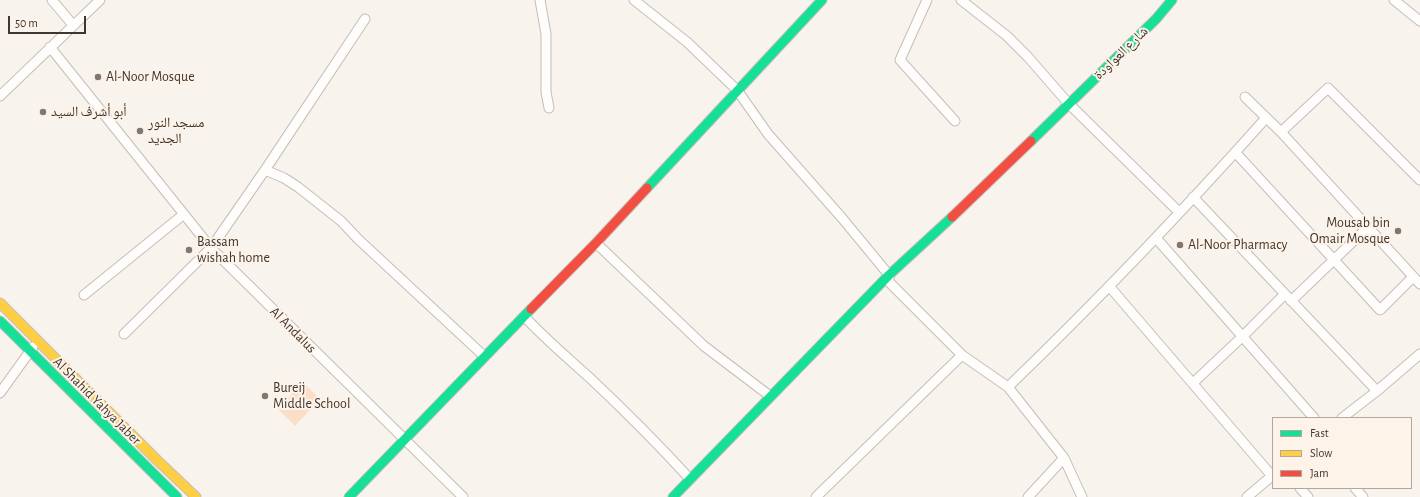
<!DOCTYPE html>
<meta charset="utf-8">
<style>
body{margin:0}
#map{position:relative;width:1420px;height:497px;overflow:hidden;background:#f9f3ed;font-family:"Alegreya Sans",sans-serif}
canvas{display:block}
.legend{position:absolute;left:1272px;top:417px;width:140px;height:72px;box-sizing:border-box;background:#fef3e8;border:1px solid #b1a79e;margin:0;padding:5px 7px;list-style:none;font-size:12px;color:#3e362f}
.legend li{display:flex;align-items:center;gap:8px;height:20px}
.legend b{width:20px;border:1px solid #b1a79e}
.scale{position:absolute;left:8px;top:16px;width:78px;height:18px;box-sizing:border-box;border:2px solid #3e362f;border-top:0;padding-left:5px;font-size:12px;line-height:14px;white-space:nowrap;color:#3e362f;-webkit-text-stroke:3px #fef3e8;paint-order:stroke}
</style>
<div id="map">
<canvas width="1420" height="497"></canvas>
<ul class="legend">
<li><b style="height:5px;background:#16e098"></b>Fast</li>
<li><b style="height:5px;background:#ffcf43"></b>Slow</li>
<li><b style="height:5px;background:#f24e42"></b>Jam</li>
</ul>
<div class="scale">50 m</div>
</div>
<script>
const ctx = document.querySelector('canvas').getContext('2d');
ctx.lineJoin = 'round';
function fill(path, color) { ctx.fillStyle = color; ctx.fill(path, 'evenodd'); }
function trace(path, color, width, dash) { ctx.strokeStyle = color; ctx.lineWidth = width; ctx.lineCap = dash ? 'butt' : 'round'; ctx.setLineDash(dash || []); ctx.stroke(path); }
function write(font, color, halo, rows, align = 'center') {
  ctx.font = font + ' "Alegreya Sans","Noto Naskh Arabic",sans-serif'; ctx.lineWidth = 4; ctx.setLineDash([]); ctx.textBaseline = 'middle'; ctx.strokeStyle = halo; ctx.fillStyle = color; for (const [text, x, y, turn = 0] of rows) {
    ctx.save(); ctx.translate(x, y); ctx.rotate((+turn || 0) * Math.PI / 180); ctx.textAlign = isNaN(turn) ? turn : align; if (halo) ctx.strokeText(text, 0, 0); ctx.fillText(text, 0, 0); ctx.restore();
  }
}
fill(new Path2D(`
 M303,382L320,399L295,426L278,409Z`), '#fadfc6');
const street = new Path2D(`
 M52,0L73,25
 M540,0L546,34V92L549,108
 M634,0L687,42L737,90L768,134L842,218L889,275V282L962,355L1008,387L1064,458L1082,497
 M927,0L900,60L955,121
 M961,0L1007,36L1028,57L1068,103L1179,212
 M1394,0L1420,21
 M50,47L211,248L265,170L365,19
 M0,96L100,0
 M1245,97L1281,132L1420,284
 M1281,132L1328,88L1420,180
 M1235,152L1380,310L1413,277
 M265,170L284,178L298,187L341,221L358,239L484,356
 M1193,197L1377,391
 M1156,238L1314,418
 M596,243L704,346L770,396
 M1109,286L1272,476
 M84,295L184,214
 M1291,301L1368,227
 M524,316C545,339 568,358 591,379C625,411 658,444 690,479
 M124,334L211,248L463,497
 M1193,383L1242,337L1285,294
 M1008,387C1097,301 1183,211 1266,118
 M0,393L33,347
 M1342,418L1377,391L1420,354
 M1300,488L1308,497
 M1355,488L1363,497
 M816,497L962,355
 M1028,497L1064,458
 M1247,497L1273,475`);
const fast = new Path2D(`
 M1031,141L1156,19L1172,0
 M647,188L822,0
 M0,321L177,497
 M349,497L531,309
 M673,497L889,275L952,217`);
const slow = new Path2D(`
 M0,303L157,460L196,497`);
const jam = new Path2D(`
 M952,217L1031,141
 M531,309L596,243L647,188`);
trace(street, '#c4beb8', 11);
trace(fast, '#c4beb8', 11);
trace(slow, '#c4beb8', 11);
trace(jam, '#c4beb8', 11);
trace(street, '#fefdfc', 9);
trace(fast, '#16e098', 9);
trace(slow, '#ffcf43', 9);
trace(jam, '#f24e42', 9);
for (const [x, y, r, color] of [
 [98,77,4,"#7f7872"],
 [43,112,4,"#7f7872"],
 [140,131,4,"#7f7872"],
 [1398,231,4,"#7f7872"],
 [1180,245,4,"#7f7872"],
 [189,250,4,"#7f7872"],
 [265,396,4,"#7f7872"]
]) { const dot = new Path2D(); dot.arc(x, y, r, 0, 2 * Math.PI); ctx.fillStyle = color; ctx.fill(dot); trace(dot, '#fef3e8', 1.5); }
write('14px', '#3e362f', '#fef3e8', [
 ["شارع العواودة",1121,53,-44],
 ["Al Andalus",293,330,45],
 ["Al Shahid Yahya Jaber",97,401,45]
]);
write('14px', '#3e362f', '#fef3e8', [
 ["Al-Noor Mosque",106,77],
 ["أبو أشرف السيد",51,112],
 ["مسجد النور",148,123],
 ["الجديد",148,139],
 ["Mousab bin",1390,223,"right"],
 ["Omair Mosque",1390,239,"right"],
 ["Bassam",197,242],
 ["wishah home",197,258],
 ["Al-Noor Pharmacy",1188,245],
 ["Bureij",273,388],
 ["Middle School",273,404]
], 'left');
</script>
